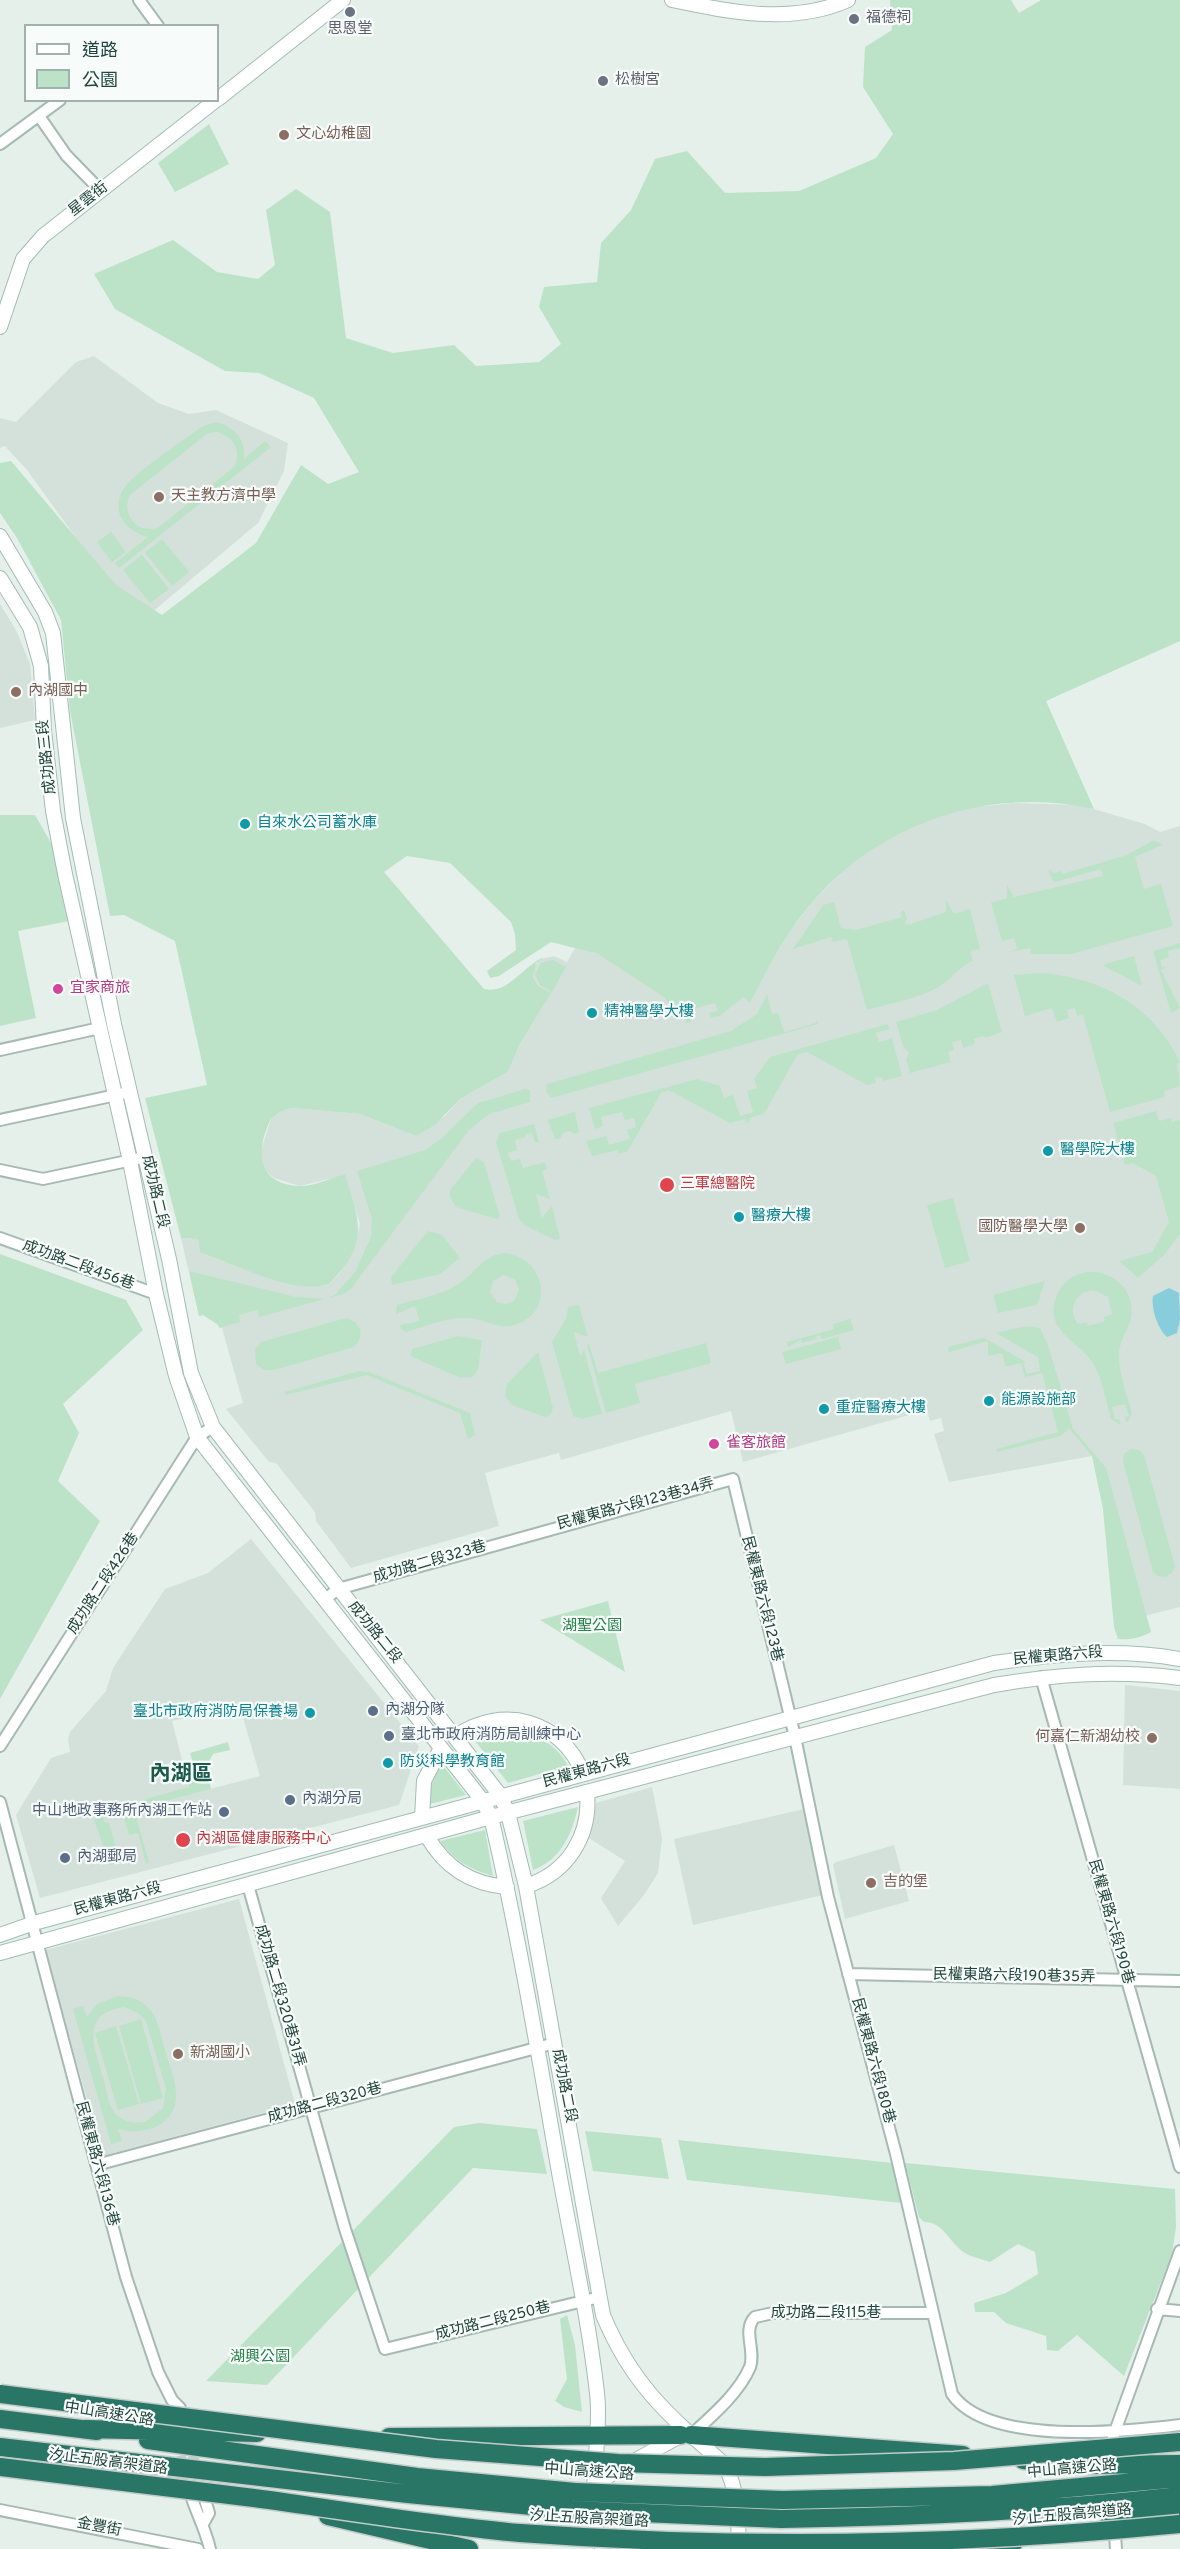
<!DOCTYPE html>
<meta charset="utf-8">
<style>
body{margin:0}
#map{position:relative;width:1180px;height:2549px;overflow:hidden;background:#e5f0eb;font-family:Overpass,"Noto Sans TC",sans-serif}
canvas{display:block}
.legend{position:absolute;left:24px;top:24px;width:195px;height:78px;box-sizing:border-box;background:#f7fbf9;border:2px solid #a1b2ad;margin:0;padding:8px 10px;list-style:none;font-size:18px;color:#21453b}
.legend li{display:flex;align-items:center;gap:12px;height:30px}
.legend b{width:30px;border:2px solid #a1b2ad}
</style>
<div id="map">
<canvas width="1180" height="2549"></canvas>
<ul class="legend">
<li><b style="height:8px;background:#fff"></b>道路</li>
<li><b style="height:16px;background:#bce3c7"></b>公園</li>
</ul>
</div>
<script>
const ctx = document.querySelector('canvas').getContext('2d');
ctx.lineJoin = 'round';
function fill(path, color) { ctx.fillStyle = color; ctx.fill(path, 'evenodd'); }
function trace(path, color, width, dash) { ctx.strokeStyle = color; ctx.lineWidth = width; ctx.lineCap = dash ? 'butt' : 'round'; ctx.setLineDash(dash || []); ctx.stroke(path); }
function write(font, color, halo, rows, align = 'center') {
  ctx.font = font + ' Overpass,"Noto Sans TC",sans-serif'; ctx.lineWidth = 4.5; ctx.setLineDash([]); ctx.textBaseline = 'middle'; ctx.strokeStyle = halo; ctx.fillStyle = color; for (const [text, x, y, turn = 0] of rows) {
    ctx.save(); ctx.translate(x, y); ctx.rotate((+turn || 0) * Math.PI / 180); ctx.textAlign = isNaN(turn) ? turn : align; if (halo) ctx.strokeText(text, 0, 0); ctx.fillText(text, 0, 0); ctx.restore();
  }
}
fill(new Path2D(`
 M94,356L158,403L189,414L216,410L288,443L284,471L258,523L144,619L118,596L27,470L5,446L0,448V418L16,422L76,362Z
 M0,604L16,630L30,664L35,720L0,728Z
 M1012,803L1080,805L1145,824L1160,832L1180,826V1607L1145,1616L1106,1512L1092,1456L949,1482L934,1434L944,1431L941,1418L930,1421L927,1410L743,1462L731,1411L561,1460L559,1453L485,1473L499,1526L351,1568L316,1521L315,1512L276,1463L269,1462L226,1409L243,1403L222,1328L203,1315L199,1316L181,1238L198,1239L200,1253L285,1282L322,1286L329,1284L340,1273L354,1249L360,1224L345,1175L300,1186L274,1178L265,1170L260,1154L271,1119L280,1112L292,1108L360,1114L416,1136L445,1116L460,1099L508,1072L520,1044L550,994L538,986L533,977L534,967L540,959L554,956L567,962L575,948L598,954L767,970L790,931L814,900L847,867L872,849L907,828L932,818L975,807Z
 M251,1539L419,1746L399,1805L40,1898L16,1815L51,1758L70,1752L68,1739L70,1732L106,1691L113,1668L165,1589L208,1573ZM239,1704L260,1776L191,1794L172,1721Z
 M1125,1685L1180,1691V1789L1123,1785Z
 M652,1787L662,1838L658,1873L644,1895L618,1926L601,1898L625,1861L589,1838L596,1803Z
 M804,1809L823,1895L693,1925L674,1839Z
 M894,1845L909,1901L845,1919L833,1865L836,1862Z
 M239,1899L295,2104L103,2156L45,1950Z`), '#d3e1da');
fill(new Path2D(`
 M890,0H1011L1019,13L1041,0H1180V641L1046,701L1094,809C992,786 885,821 816,898C788,929 769,966 750,1003L743,997L720,1016L711,1018L709,1013L718,1011L715,1003L688,1010L691,1022L686,1023L682,1008L673,1010L664,997L598,954L551,942L499,976L490,978L487,971L516,950L515,934L511,922L450,863L407,856L384,872L484,989C508,995 524,965 544,957L536,963L533,977L538,986L551,993L520,1044L508,1072L460,1099L435,1125L416,1136L360,1114L292,1108L280,1112L271,1119C255,1150 257,1185 300,1186C315,1186 331,1178 345,1174C360,1223 370,1243 329,1284C292,1296 236,1263 200,1253L198,1239L181,1238L145,1098L207,1085L175,941L124,915L110,916L70,711L61,620L17,538L0,513V463L11,461L116,585L162,615L256,543L301,465L328,484L359,472L314,398L259,373L225,371L115,309L94,274L173,240L217,272L258,279L275,265L266,210L296,189L330,212L346,338L393,353L454,345L476,366L539,362L561,344L539,307L544,287L597,282L601,243L631,210L655,159L687,151L725,193L799,191L876,158L893,134L863,87L865,47L892,30Z
 M209,124L229,164L175,192L158,163Z
 M215,422C235,426 246,440 244,459L265,441L271,447L119,568L115,563L148,537C126,531 109,512 124,488C133,474 185,439 201,427ZM217,432C233,437 243,451 234,467L159,527C139,536 120,514 130,495L208,433Z
 M111,532L126,552L112,562L97,542Z
 M162,539L189,572L172,586L145,553Z
 M142,555L169,589L150,603L123,570Z
 M0,815H35L59,857L69,921L18,931L36,1018L0,1026Z
 M1154,840L1162,845L1135,857L1144,889L1161,884L1173,926L1071,954H1031L1030,948L1008,952L1017,949L1014,938L1002,941L991,903L1007,898V885L1014,897L1103,876L1101,869L1055,882L1052,880L1048,868L1053,873L1061,871L1062,874L1127,855Z
 M946,900L954,914L970,909L980,949L970,951L973,961C959,966 949,982 935,989C914,999 890,1004 867,1010L847,939L833,942L831,937L793,949L823,905L834,902L841,928L856,930L902,917L901,912L904,910L907,919L904,923L908,925L946,912Z
 M1180,943V948L1168,951L1169,957L1160,960L1162,968L1167,966L1161,970L1180,1008L1171,1013L1153,951Z
 M1134,956L1142,986L1104,966L1105,964Z
 M553,960L566,967L552,992L540,985L535,974L541,963Z
 M1038,973C1099,976 1153,1005 1180,1062L1177,1064L1180,1086L1164,1091L1165,1097L1110,1112L1083,1015L1077,1016L1075,1008L1067,1010L1069,1018L1057,1022L1052,1008L1025,1016L1014,975Z
 M988,983L1002,1032L985,1038L984,1036L974,1039L975,1044L963,1048L961,1040L952,1042L954,1050L948,1052L951,1062L910,1073L906,1059L909,1053L903,1046L896,1022L937,1010Z
 M767,994L772,1014L778,1013L784,1032L816,1023L817,1019L818,1024L551,1098L546,1090L547,1084L731,1031L757,1014Z
 M888,1024L889,1029L876,1033L879,1042L892,1038L902,1076L883,1081L881,1077L875,1078L876,1083L867,1085L807,1052L799,1054L795,1059L764,1114L749,1118L750,1122L746,1123L745,1119L730,1123L669,1090L661,1093L627,1152L618,1154L617,1150L592,1156L586,1141L606,1136L609,1145L630,1139L627,1130L636,1127L634,1118L625,1120L622,1112L601,1117L603,1126L595,1129L589,1108L697,1079L720,1086L724,1098L733,1095L740,1116L753,1112L747,1091L757,1088L754,1079L770,1057Z
 M525,1089L530,1090V1102L489,1114L469,1130L350,1290L343,1294L259,1317L257,1310L239,1315L240,1322L219,1328L218,1324L203,1315L199,1316L189,1271L296,1297L325,1299L335,1295L355,1272L371,1237L372,1219L357,1171L425,1150L442,1138L478,1103Z
 M1156,1111L1159,1121L1171,1118L1172,1122L1180,1120V1234L1164,1255L1138,1278L1119,1261L1152,1252L1169,1222L1156,1176L1133,1163L1125,1165L1113,1123Z
 M575,1112L579,1132L575,1134L569,1131L563,1133L560,1139H555L548,1120Z
 M534,1124L539,1142L535,1143L532,1133L526,1134V1137L515,1140L517,1150L508,1153L511,1161L520,1159L523,1168L545,1162L547,1169L542,1171L550,1199L536,1194L542,1218L552,1206L560,1239L555,1240L524,1225L519,1219L496,1142L500,1133Z
 M476,1158L484,1162L500,1217L497,1219L456,1207L450,1197V1190Z
 M953,1198L970,1261L945,1268L927,1205Z
 M428,1231L442,1235L460,1258L440,1274L392,1285L391,1277Z
 M503,1253C546,1255 557,1314 514,1325C498,1330 485,1319 469,1318C449,1316 425,1327 406,1332L401,1329L400,1325L420,1321L415,1306L396,1314L397,1305C417,1299 439,1296 457,1285C474,1275 481,1257 503,1253ZM504,1275L515,1280L519,1290L514,1301L506,1304L497,1302L490,1292L493,1281Z
 M0,1254L126,1300L143,1330L63,1404L79,1433L58,1481L100,1521L0,1699Z
 M1086,1272C1113,1270 1136,1290 1131,1318C1128,1330 1120,1340 1119,1353C1118,1373 1127,1394 1132,1413L1127,1423L1125,1417L1129,1416L1125,1404L1112,1407L1115,1419H1119L1121,1425L1111,1419C1106,1402 1103,1381 1094,1365C1080,1340 1040,1331 1058,1293C1063,1281 1074,1275 1086,1272ZM1094,1290L1108,1297L1112,1314L1104,1317L1105,1321L1088,1326L1087,1322L1078,1324C1067,1309 1075,1292 1094,1290Z
 M1045,1281L1037,1305L998,1313L993,1295Z
 M579,1305L588,1337L574,1332L580,1356L584,1350L602,1414L582,1419L573,1416L552,1342L566,1319L568,1307Z
 M346,1318C362,1322 365,1336 354,1347L274,1370H264L256,1364L255,1349L261,1342Z
 M850,1319L854,1330L822,1339L820,1335L816,1336L817,1339L802,1343L801,1340L788,1347L787,1342L834,1329L833,1324Z
 M1026,1326L1040,1328L1048,1345L1073,1429L1106,1468L1151,1632C1140,1638 1131,1640 1118,1639L1114,1627L1103,1509L1092,1456L1069,1428L1061,1436L997,1452L996,1449L1058,1432L1050,1402L1047,1400L1049,1399L1042,1373L1025,1377L1021,1363L1006,1367L1002,1353L988,1356V1341L949,1352L948,1347L984,1338L1026,1362L1023,1363L1027,1374L1040,1371L1038,1357L996,1333Z
 M458,1336L482,1340L478,1370L472,1377L461,1378L410,1356L412,1349Z
 M838,1337L841,1349L786,1364L782,1352Z
 M706,1343L711,1363L635,1384L640,1403L606,1413L587,1345L589,1344L598,1373Z
 M538,1352L553,1408L550,1415L545,1417L512,1405L505,1396L507,1384Z
 M359,1371L369,1372L470,1413L475,1435L468,1439L460,1413L367,1375L286,1395L284,1392Z
 M1131,1449L1139,1450L1144,1455L1175,1566L1173,1572L1166,1577L1158,1576L1153,1572L1123,1461L1124,1454Z
 M608,1601L625,1672L540,1620Z
 M503,1729C529,1732 556,1741 568,1766L508,1783L472,1737Z
 M228,1742L230,1750L213,1754L206,1767L195,1770L190,1753Z
 M441,1763L466,1795L430,1804L431,1786Z
 M207,1774L211,1789L134,1809L149,1863L146,1864L138,1833L129,1835L124,1818L128,1816L127,1811L139,1805V1801L189,1787L187,1779Z
 M578,1807C572,1834 561,1860 533,1870L523,1821Z
 M103,1817L105,1823L109,1822L120,1862L110,1865L94,1820Z
 M485,1830L493,1876C470,1869 454,1861 440,1841Z
 M118,1996C131,1996 143,2000 151,2011C159,2021 161,2037 165,2050C169,2064 176,2080 176,2095C177,2126 143,2136 118,2129L122,2141L111,2144L73,2009L83,2006L87,2017L97,2004ZM124,2007L138,2013L146,2021L166,2089L163,2108L145,2122C136,2123 126,2123 118,2116C108,2108 107,2089 103,2077C95,2047 79,2014 124,2007Z
 M141,2019L163,2098L141,2104L119,2026Z
 M116,2026L139,2104L118,2110L95,2033Z
 M479,2123L537,2129L547,2174L473,2168L267,2385L206,2381L454,2127Z
 M585,2131L661,2138L669,2179L593,2171Z
 M678,2140L893,2163L901,2203L687,2180Z
 M905,2163L1175,2189L1176,2227L1172,2254L1124,2376L1077,2335L1058,2351L1047,2350L1046,2336L1006,2323L994,2312H975L974,2303L1006,2293L1038,2274L1035,2252L1018,2244L990,2262C981,2259 968,2256 962,2251C948,2240 943,2222 924,2222L919,2217Z
 M567,2315L575,2345L582,2412L564,2407L555,2401L567,2379L560,2319Z`), '#bce3c7');
fill(new Path2D(`
 M1169,1288L1179,1293L1180,1320L1177,1333L1167,1337C1157,1328 1151,1308 1153,1296Z`), '#87cddb');
trace(new Path2D(`
 M177,2441L189,2489
 M189,2441L202,2490`), '#becec8', 10, [10, 5]);
const street = new Path2D(`
 M139,0L158,26
 M39,116L66,155L101,191
 M0,144L60,100
 M0,1050L100,1028
 M0,1120L130,1092
 M0,1170L43,1179L146,1157
 M0,1238L156,1294
 M324,1600L338,1589L733,1479L795,1737L828,1897L896,2154L952,2394C988,2446 1124,2432 1180,2425
 M1041,1677L1180,2167
 M0,1746L197,1437L213,1427
 M0,1802L126,2277L158,2372L172,2400L180,2408L184,2421
 M248,1885L345,2229L385,2349L600,2297
 M848,1974L1180,1981
 M96,2165L555,2043
 M1157,2309L1180,2311
 M691,2435C712,2416 739,2393 750,2367C756,2351 742,2330 755,2317L773,2313H932
 M1113,2437L1180,2251
 M189,2489C195,2511 205,2527 210,2549
 M202,2490L209,2513L204,2522
 M0,2510L198,2549
 M1115,2534L1116,2549`);
const secondary = new Path2D(`
 M672,0C729,12 792,25 848,0
 M218,99L343,0
 M0,327L23,259L43,236L216,100
 M0,536L45,612L53,633L73,818L114,1024L169,1259L191,1373L213,1427L500,1795L508,1813L526,1886L603,2315C632,2385 669,2416 724,2464C739,2490 738,2520 739,2549
 M0,578L30,627L41,666L44,730L53,811L65,874L130,1161L156,1294L176,1376L197,1437L482,1800L491,1817C519,1937 539,2057 560,2178C573,2249 589,2321 597,2393C603,2438 583,2511 603,2549
 M456,1736C503,1704 561,1720 583,1773
 M422,1818L424,1781L441,1748
 M427,1836C445,1868 471,1884 507,1887
 M526,1886C568,1873 591,1835 587,1793
 M0,1935L34,1923L994,1663C1056,1654 1118,1648 1180,1659
 M0,1953L491,1817L994,1685C1059,1674 1114,1670 1180,1678
 M596,2486L614,2472L680,2436`);
const highway = new Path2D(`
 M0,2419L97,2431
 M85,2429L257,2433
 M691,2435L963,2455
 M389,2437L681,2435
 M148,2440L417,2477L575,2492
 M0,2447L408,2494L573,2510
 M1023,2460L1078,2465L1180,2464
 M782,2500L992,2495L1180,2478
 M328,2516L469,2549
 M781,2519C915,2517 1047,2511 1180,2496
 M1109,2524L1180,2510
 M981,2549L1014,2542`);
trace(street, '#a6b9b3', 14);
trace(secondary, '#a2bdb4', 16);
trace(highway, '#c1cbc8', 21);
trace(street, '#fff', 10);
trace(secondary, '#fff', 14);
trace(highway, '#297566', 18);
const highwayBridge = new Path2D(`
 M0,2394L436,2449L618,2463L765,2467L954,2461L1180,2442
 M0,2467C85,2478 170,2487 254,2498C343,2510 431,2525 520,2533C740,2549 960,2546 1180,2524
 M575,2492L782,2500
 M573,2510L781,2519`);
trace(highwayBridge, '#c1cbc8', 21, []);
trace(highwayBridge, '#297566', 18);
for (const [x, y, r, color] of [
 [350,12,6,"#6b7280"],
 [854,19,6,"#6b7280"],
 [603,81,6,"#6b7280"],
 [284,135,6,"#8d6e63"],
 [159,497,6,"#8d6e63"],
 [16,692,6,"#8d6e63"],
 [245,824,6,"#0f9aa8"],
 [58,989,6,"#d1479c"],
 [592,1013,6,"#0f9aa8"],
 [1048,1151,6,"#0f9aa8"],
 [667,1185,8,"#e0444e"],
 [739,1217,6,"#0f9aa8"],
 [1080,1228,6,"#8d6e63"],
 [989,1401,6,"#0f9aa8"],
 [824,1409,6,"#0f9aa8"],
 [714,1444,6,"#d1479c"],
 [373,1711,6,"#5c6f8a"],
 [310,1713,6,"#0f9aa8"],
 [389,1736,6,"#5c6f8a"],
 [1152,1738,6,"#8d6e63"],
 [388,1763,6,"#0f9aa8"],
 [290,1800,6,"#5c6f8a"],
 [224,1812,6,"#5c6f8a"],
 [183,1840,8,"#e0444e"],
 [65,1858,6,"#5c6f8a"],
 [871,1883,6,"#8d6e63"],
 [178,2054,6,"#8d6e63"]
]) { const dot = new Path2D(); dot.arc(x, y, r, 0, 2 * Math.PI); ctx.fillStyle = color; ctx.fill(dot); trace(dot, '#f7fbf9', 2); }
write('15px', '#5b616d', '#f7fbf9', [
 ["福德祠",866,19],
 ["思恩堂",350,30,"center"],
 ["松樹宮",615,81]
], 'left');
write('15px', '#785e54', '#f7fbf9', [
 ["文心幼稚園",296,135],
 ["天主教方濟中學",171,497],
 ["內湖國中",28,692],
 ["國防醫學大學",1068,1228,"right"],
 ["何嘉仁新湖幼校",1140,1738,"right"],
 ["吉的堡",883,1883],
 ["新湖國小",190,2054]
], 'left');
write('15px', '#21453b', '#f7fbf9', [
 ["星雲街",89,200,-38],
 ["成功路三段",48,757,-96],
 ["成功路二段",154,1192,77],
 ["成功路二段456巷",78,1266,20],
 ["民權東路六段123巷34弄",636,1505,-15],
 ["成功路二段323巷",430,1563,-16],
 ["成功路二段426巷",104,1584,-57],
 ["民權東路六段123巷",761,1599,76],
 ["成功路二段",374,1633,51],
 ["民權東路六段",1058,1657,-5],
 ["民權東路六段",587,1772,-15],
 ["民權東路六段",118,1900,-15],
 ["民權東路六段190巷",1110,1922,74],
 ["民權東路六段190巷35弄",1014,1977,1],
 ["成功路二段320巷31弄",279,1996,74],
 ["民權東路六段180巷",872,2061,75],
 ["成功路二段",563,2086,79],
 ["成功路二段320巷",325,2104,-15],
 ["民權東路六段136巷",96,2164,75],
 ["成功路二段115巷",826,2314],
 ["成功路二段250巷",493,2322,-14],
 ["中山高速公路",109,2415,9],
 ["汐止五股高架道路",108,2463,7],
 ["中山高速公路",1072,2470,-5],
 ["中山高速公路",589,2473,4],
 ["汐止五股高架道路",1072,2516,-5],
 ["汐止五股高架道路",589,2520,3],
 ["金豐街",99,2528,11]
]);
write('15px', '#0d838f', '#f7fbf9', [
 ["自來水公司蓄水庫",257,824],
 ["精神醫學大樓",604,1013],
 ["醫學院大樓",1060,1151],
 ["醫療大樓",751,1217],
 ["能源設施部",1001,1401],
 ["重症醫療大樓",836,1409],
 ["臺北市政府消防局保養場",298,1713,"right"],
 ["防災科學教育館",400,1763]
], 'left');
write('15px', '#b23c85', '#f7fbf9', [
 ["宜家商旅",70,989],
 ["雀客旅館",726,1444]
], 'left');
write('15px', '#be3a42', '#f7fbf9', [
 ["三軍總醫院",680,1185],
 ["內湖區健康服務中心",196,1840]
], 'left');
write('15px', '#26814a', '#f7fbf9', [
 ["湖聖公園",592,1627],
 ["湖興公園",260,2358]
]);
write('15px', '#4e5e75', '#f7fbf9', [
 ["內湖分隊",385,1711],
 ["臺北市政府消防局訓練中心",401,1736],
 ["內湖分局",302,1800],
 ["中山地政事務所內湖工作站",212,1812,"right"],
 ["內湖郵局",77,1858]
], 'left');
write('bold 21px', '#1a5a4b', '#f7fbf9', [
 ["內湖區",181,1776]
]);
</script>
